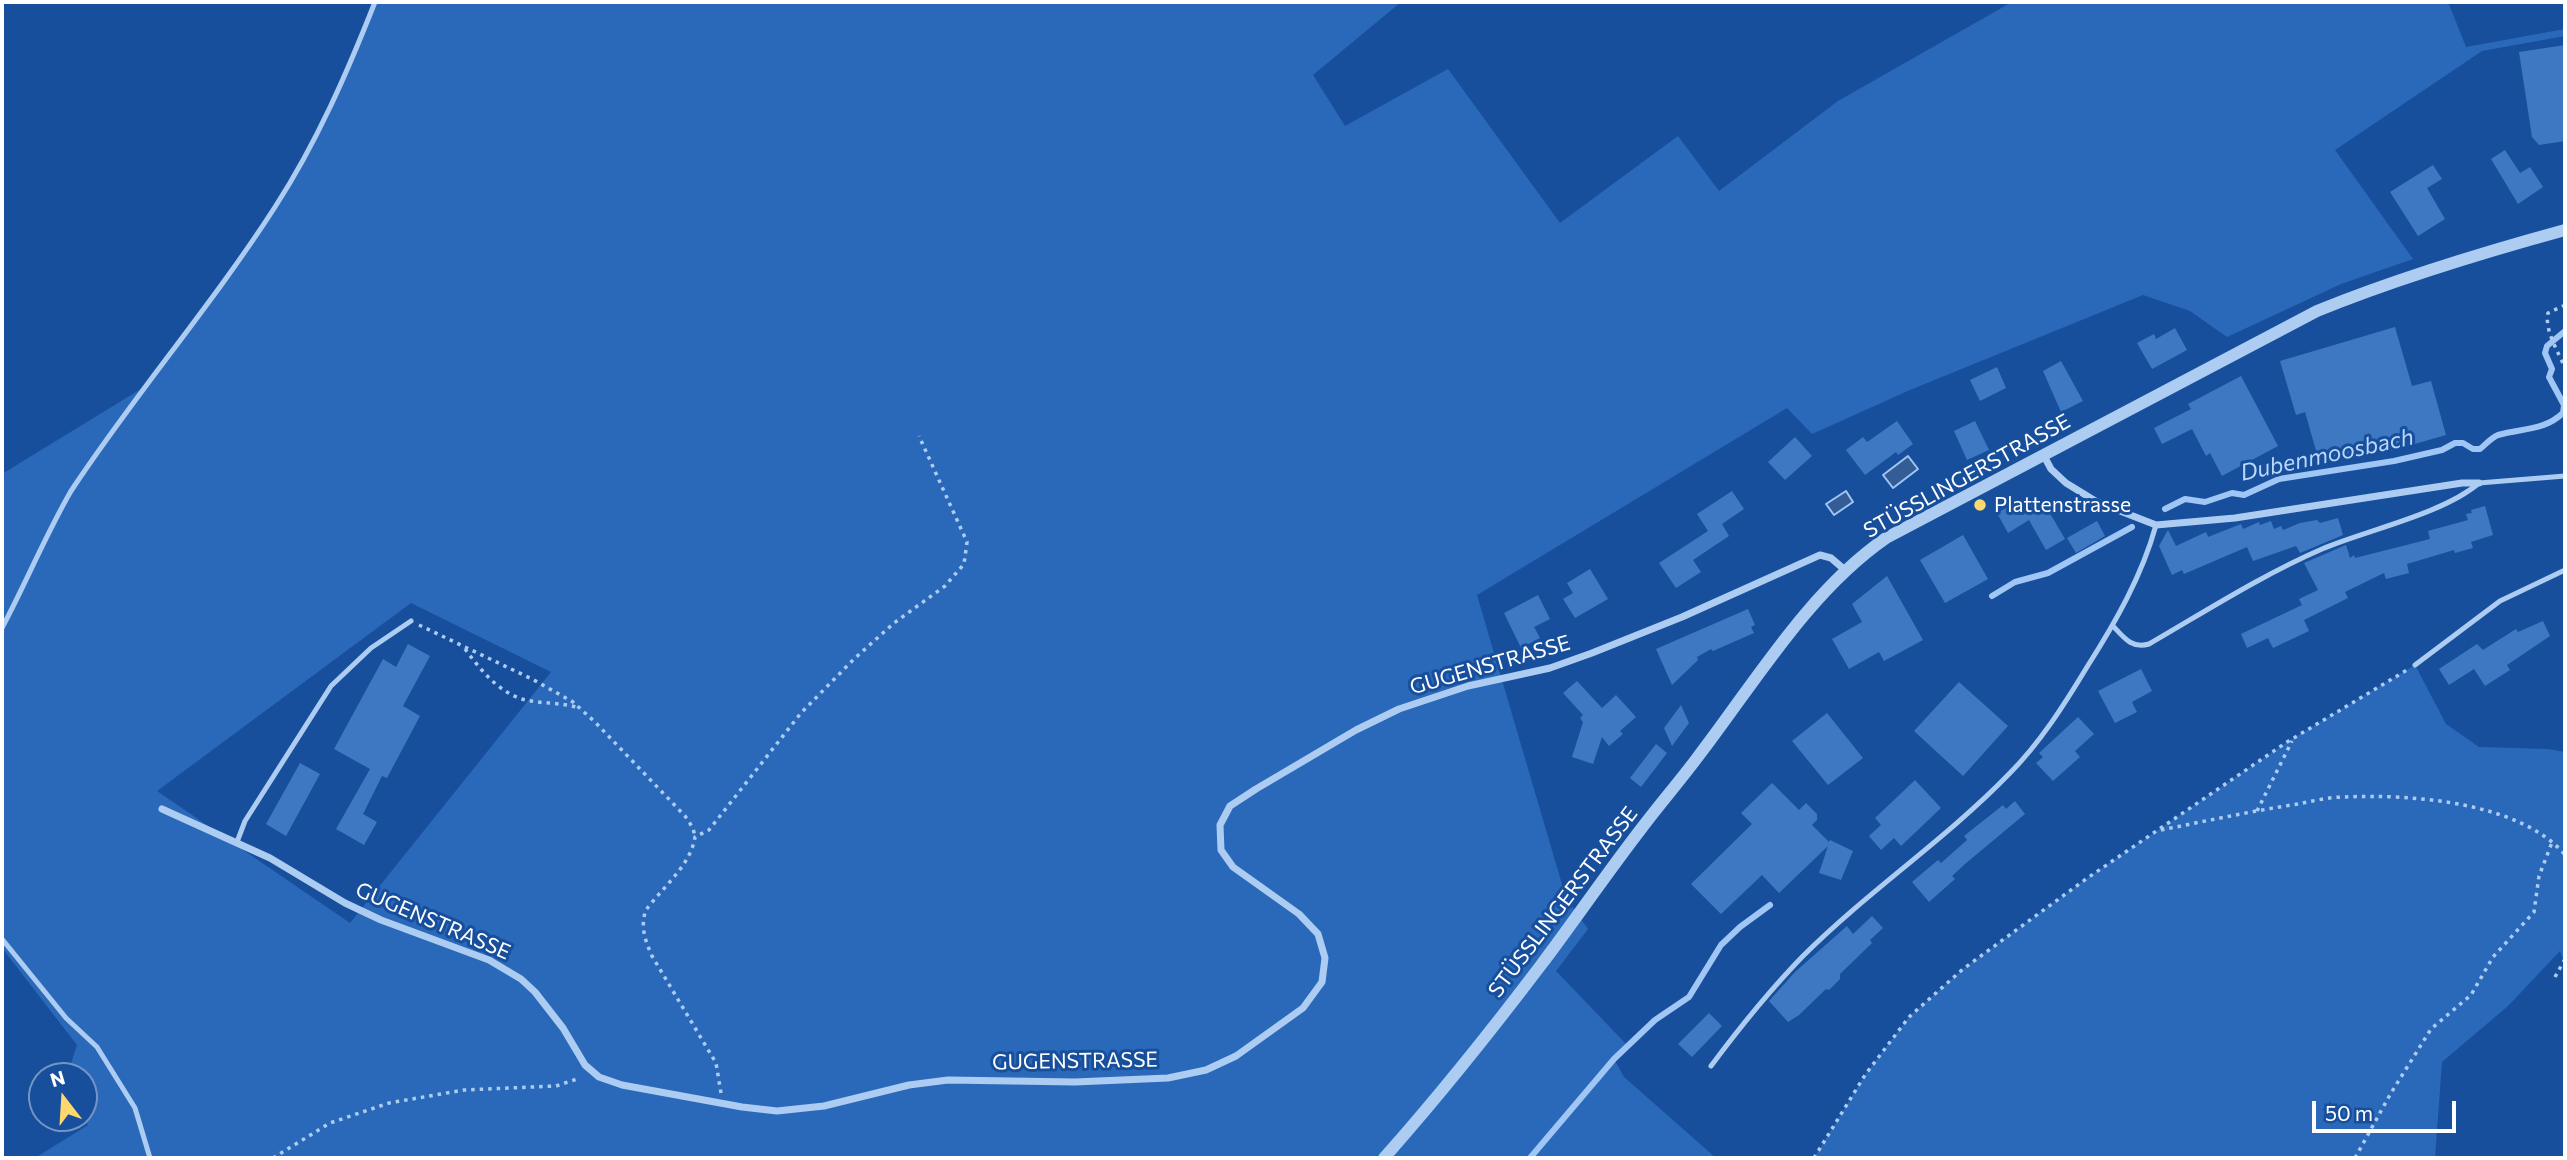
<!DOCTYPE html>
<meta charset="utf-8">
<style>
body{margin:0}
#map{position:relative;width:2567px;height:1160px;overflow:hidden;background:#174f9c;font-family:Commissioner,sans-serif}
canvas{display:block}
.frame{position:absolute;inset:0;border:4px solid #fff;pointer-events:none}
.north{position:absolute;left:28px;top:1062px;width:70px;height:70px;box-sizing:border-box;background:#174f9c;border:2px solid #7495c4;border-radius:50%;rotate:343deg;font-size:19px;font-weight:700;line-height:28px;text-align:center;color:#fff}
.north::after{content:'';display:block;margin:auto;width:24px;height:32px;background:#ffd76f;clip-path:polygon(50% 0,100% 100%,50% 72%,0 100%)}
.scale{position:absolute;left:2312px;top:1101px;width:144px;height:32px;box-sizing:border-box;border:4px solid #fff;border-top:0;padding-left:9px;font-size:21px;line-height:24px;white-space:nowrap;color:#fff;-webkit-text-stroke:5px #174f9c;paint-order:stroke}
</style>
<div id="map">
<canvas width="2567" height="1160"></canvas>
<div class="frame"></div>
<div class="north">N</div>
<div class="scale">50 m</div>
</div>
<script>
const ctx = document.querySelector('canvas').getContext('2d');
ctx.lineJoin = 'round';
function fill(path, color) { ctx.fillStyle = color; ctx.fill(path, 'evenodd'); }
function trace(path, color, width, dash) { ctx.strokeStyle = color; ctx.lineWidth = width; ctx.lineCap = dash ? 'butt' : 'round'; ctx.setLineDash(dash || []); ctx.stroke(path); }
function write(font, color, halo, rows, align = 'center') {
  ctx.font = font + ' Commissioner,sans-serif'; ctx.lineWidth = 6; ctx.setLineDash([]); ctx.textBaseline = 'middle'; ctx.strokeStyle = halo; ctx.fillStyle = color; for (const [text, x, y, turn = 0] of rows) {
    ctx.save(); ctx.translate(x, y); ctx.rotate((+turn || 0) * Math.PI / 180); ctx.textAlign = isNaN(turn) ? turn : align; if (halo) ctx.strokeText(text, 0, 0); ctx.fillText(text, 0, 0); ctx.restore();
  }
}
fill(new Path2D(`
 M375,2H1401L1313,75L1345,126L1448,69L1560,223L1678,136L1719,191L1838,101L2012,2H2448L2466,47L2565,29V36L2482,51L2335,150L2413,259L2341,284L2227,337L2190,311L2143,295L1910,390L1812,434L1787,408L1477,595L1566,898L1588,929L1556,971L1628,1046L1614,1059L1624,1077L1716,1158H35L88,1125L84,1117V1076H67L77,1045L2,948V474L149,384L233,270L316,138ZM411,603L551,672L350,923L157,791Z
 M2415,665L2446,724L2479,747L2548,749L2565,752V965L2560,951L2508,1006L2442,1062L2435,1158H1814L1865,1075L1909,1017L1963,969L2086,879L2287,742Z`), '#2a69ba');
const water = new Path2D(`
 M1908,456L1918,469L1893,488L1883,475Z
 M1846,491L1853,502L1834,515L1826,504Z`);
fill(water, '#355d95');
trace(water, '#a0c6f5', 2);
trace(new Path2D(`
 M2165,509L2185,499L2205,502L2232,493L2244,495L2279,479L2394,461L2442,450L2455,443H2463L2473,449H2480C2486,444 2491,438 2498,435C2522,428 2544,431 2563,413L2564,405L2549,377L2552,369L2545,353L2547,346L2565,331
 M1992,596L2015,582L2048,573L2132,527
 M1530,1158L1614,1059L1655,1020L1689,997L1721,945L1740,927L1770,905`), '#a0c6f5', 6);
fill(new Path2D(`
 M2565,45V141L2539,145L2532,137L2519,52Z
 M2505,150L2520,173L2530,167L2543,187L2518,204L2491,159Z
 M2433,165L2442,179L2427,188L2445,219L2418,236L2390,192Z
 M2395,327L2412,386L2431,381L2446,435L2390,451L2319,461L2305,412L2296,415L2280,361Z
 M2175,328L2187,350L2152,369L2137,343L2154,334L2156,339Z
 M2061,361L2083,401L2061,412L2043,371Z
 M1997,367L2006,388L1980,401L1970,380Z
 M2241,376L2278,446L2222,476L2210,453L2206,456L2192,429L2162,444L2154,428L2191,409L2188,404Z
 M1897,421L1913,444L1898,455L1896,452L1865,475L1846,450L1863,437L1867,442Z
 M1975,421L1989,450L1967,460L1954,431Z
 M1795,437L1812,456L1785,480L1768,462Z
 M1732,491L1744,509L1722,524L1729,536L1693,560L1701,572L1676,588L1659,563L1708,531L1697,514Z
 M2041,498L2065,539L2046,550L2029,520L2008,533L1997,513L2022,499L2026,507Z
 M2485,506L2493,535L2471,542L2473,548L2455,553L2454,550L2407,564L2409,573L2386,579L2384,573L2345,592L2348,598L2304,620L2309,631L2273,648L2268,638L2247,648L2241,634L2302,605L2299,599L2318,590L2304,563L2346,545L2350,558L2354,555L2355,558L2430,539L2428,531L2468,520L2466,514L2472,513L2471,510Z
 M2338,518L2343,535L2300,553L2296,546L2253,561L2247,547L2184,574L2182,570L2172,575L2159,546L2168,530L2176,546L2206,532L2208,537L2241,524L2243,529L2259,522L2260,525L2271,521L2274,529L2281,526L2283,530L2300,523L2317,520L2320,523Z
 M2097,521L2105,536L2076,553L2067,538Z
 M1963,535L1988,579L1945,603L1920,560Z
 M1590,569L1608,599L1575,618L1563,599L1573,593L1567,583Z
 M1887,576L1923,640L1884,661L1879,652L1849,669L1832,639L1862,622L1852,604Z
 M1538,595L1550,619L1534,627L1540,638L1521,648L1504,613Z
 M1748,609L1755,625L1751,627L1754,633L1713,651L1711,649L1697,657L1698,660L1672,685L1656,649Z
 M2543,621L2550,636L2507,665L2510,670L2485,686L2474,669L2449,685L2439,669L2477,644L2483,650L2516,629L2518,632Z
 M408,644L430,656L403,706L420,716L387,778L382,776L363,814L377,822L364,845L336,829L370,769L334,749L383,659L396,667Z
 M2141,669L2152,691L2132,702L2137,712L2115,723L2098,691Z
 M1577,681L1602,708L1616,695L1636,717L1620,731L1623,734L1609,746L1602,737L1593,764L1572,757L1583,722L1580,718L1583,715L1563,693Z
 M1959,682L2008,726L1963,776L1914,731Z
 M1681,705L1689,723L1672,746L1664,728Z
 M1827,713L1863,758L1828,785L1792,741Z
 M2078,717L2094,734L2075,751L2080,757L2053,781L2036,763L2043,757L2039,753Z
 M1656,744L1667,753L1641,787L1630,778Z
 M300,763L320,774L286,836L266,824Z
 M1915,780L1941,808L1901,846L1894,838L1881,850L1869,836L1881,825L1875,818Z
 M1772,783L1799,810L1806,803L1817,814V820L1812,825L1829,842L1830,840L1853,851L1841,880L1819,873L1828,846L1779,893L1762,875L1721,914L1691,884L1752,824L1741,813Z
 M2015,801L2025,814L1965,864L1952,876L1955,879L1929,902L1912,882L1938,860L1941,863L1967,840L1964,836L2003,805L2006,809Z
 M1872,916L1883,928L1870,940L1872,943L1840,974V979L1829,990L1826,989L1799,1015L1788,1022L1769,1001L1795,972L1847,926L1853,934Z
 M1709,1013L1722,1026L1692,1057L1678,1044Z`), '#3f78c2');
trace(new Path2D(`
 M2565,305L2548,313C2544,330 2559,353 2565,368
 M419,625L532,679L573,702L595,722L685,816L693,828L695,837
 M465,649C480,669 497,691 522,699C539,704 558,702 576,707
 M2257,811L2292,741
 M2161,830C2206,821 2252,811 2298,804C2313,801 2329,797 2345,797C2411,794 2521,802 2565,855
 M2555,977L2565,959
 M721,1093L716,1063L652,956C645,940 640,926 646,910C662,888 691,865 695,837L709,830L801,713L854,659L894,623L945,586L964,564L967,542L919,436
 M273,1158L330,1123L389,1103L464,1090L556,1086L580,1078
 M1814,1158L1865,1075L1909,1017L1963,969L2086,879L2287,742L2407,670
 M2355,1158L2391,1093L2431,1029L2471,995L2493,957L2534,912L2539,876L2553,840`), '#adccf2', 3.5, [3.5, 5]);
trace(new Path2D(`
 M2113,626C2124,638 2132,649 2149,644C2206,611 2262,575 2322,549C2367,530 2443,514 2479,483L2565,476
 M2,628C26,583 45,536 71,491C135,394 212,305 275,207C317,142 347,73 375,2
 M2415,665L2500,601L2565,570
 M237,842L245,821L331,686L371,648L411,621
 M2,939L66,1018L97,1047L135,1108L150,1158
 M1711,1066C1740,1027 1769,991 1803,956C1868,891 1945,840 2009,774C2040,743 2064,705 2087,667C2115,623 2142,576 2156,525`), '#adccf2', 5);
trace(new Path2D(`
 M2044,456L2051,469L2066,483L2097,502L2156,525L2235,518L2462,483H2479
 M162,809L270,858L345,903L381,920L489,960L521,979L535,992L563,1028L585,1065L599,1077L622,1085L742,1107L777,1111L824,1106L909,1085L948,1080L1075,1082L1168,1078L1206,1070L1236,1056L1303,1008L1322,982L1325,958L1318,934L1299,914L1233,867L1221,850L1220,825L1230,806L1256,789L1356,730L1399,709L1468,686L1550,668L1592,653L1682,617L1820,555L1831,558L1845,570`), '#adccf2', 7);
trace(new Path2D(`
 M1384,1158C1439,1096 1491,1031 1541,965C1575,920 1607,873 1641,829C1659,805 1679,782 1697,758C1754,684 1808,592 1886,538L2317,311C2398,278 2481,253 2565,230`), '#adccf2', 12);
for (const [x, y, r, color] of [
 [1980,505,7,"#ffd76f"]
]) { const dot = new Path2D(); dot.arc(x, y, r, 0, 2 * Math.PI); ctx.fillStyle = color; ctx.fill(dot); trace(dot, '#174f9c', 2.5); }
write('21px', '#fff', '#174f9c', [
 ["STÜSSLINGERSTRASSE",1967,476,-29],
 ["GUGENSTRASSE",1490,665,-16],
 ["STÜSSLINGERSTRASSE",1563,902,-53],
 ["GUGENSTRASSE",433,921,23],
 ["GUGENSTRASSE",1075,1061,-1]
]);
write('21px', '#fff', '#174f9c', [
 ["Plattenstrasse",1994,505]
], 'left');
write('italic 23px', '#bad6f9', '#174f9c', [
 ["Dubenmoosbach",2327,455,-12]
]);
</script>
